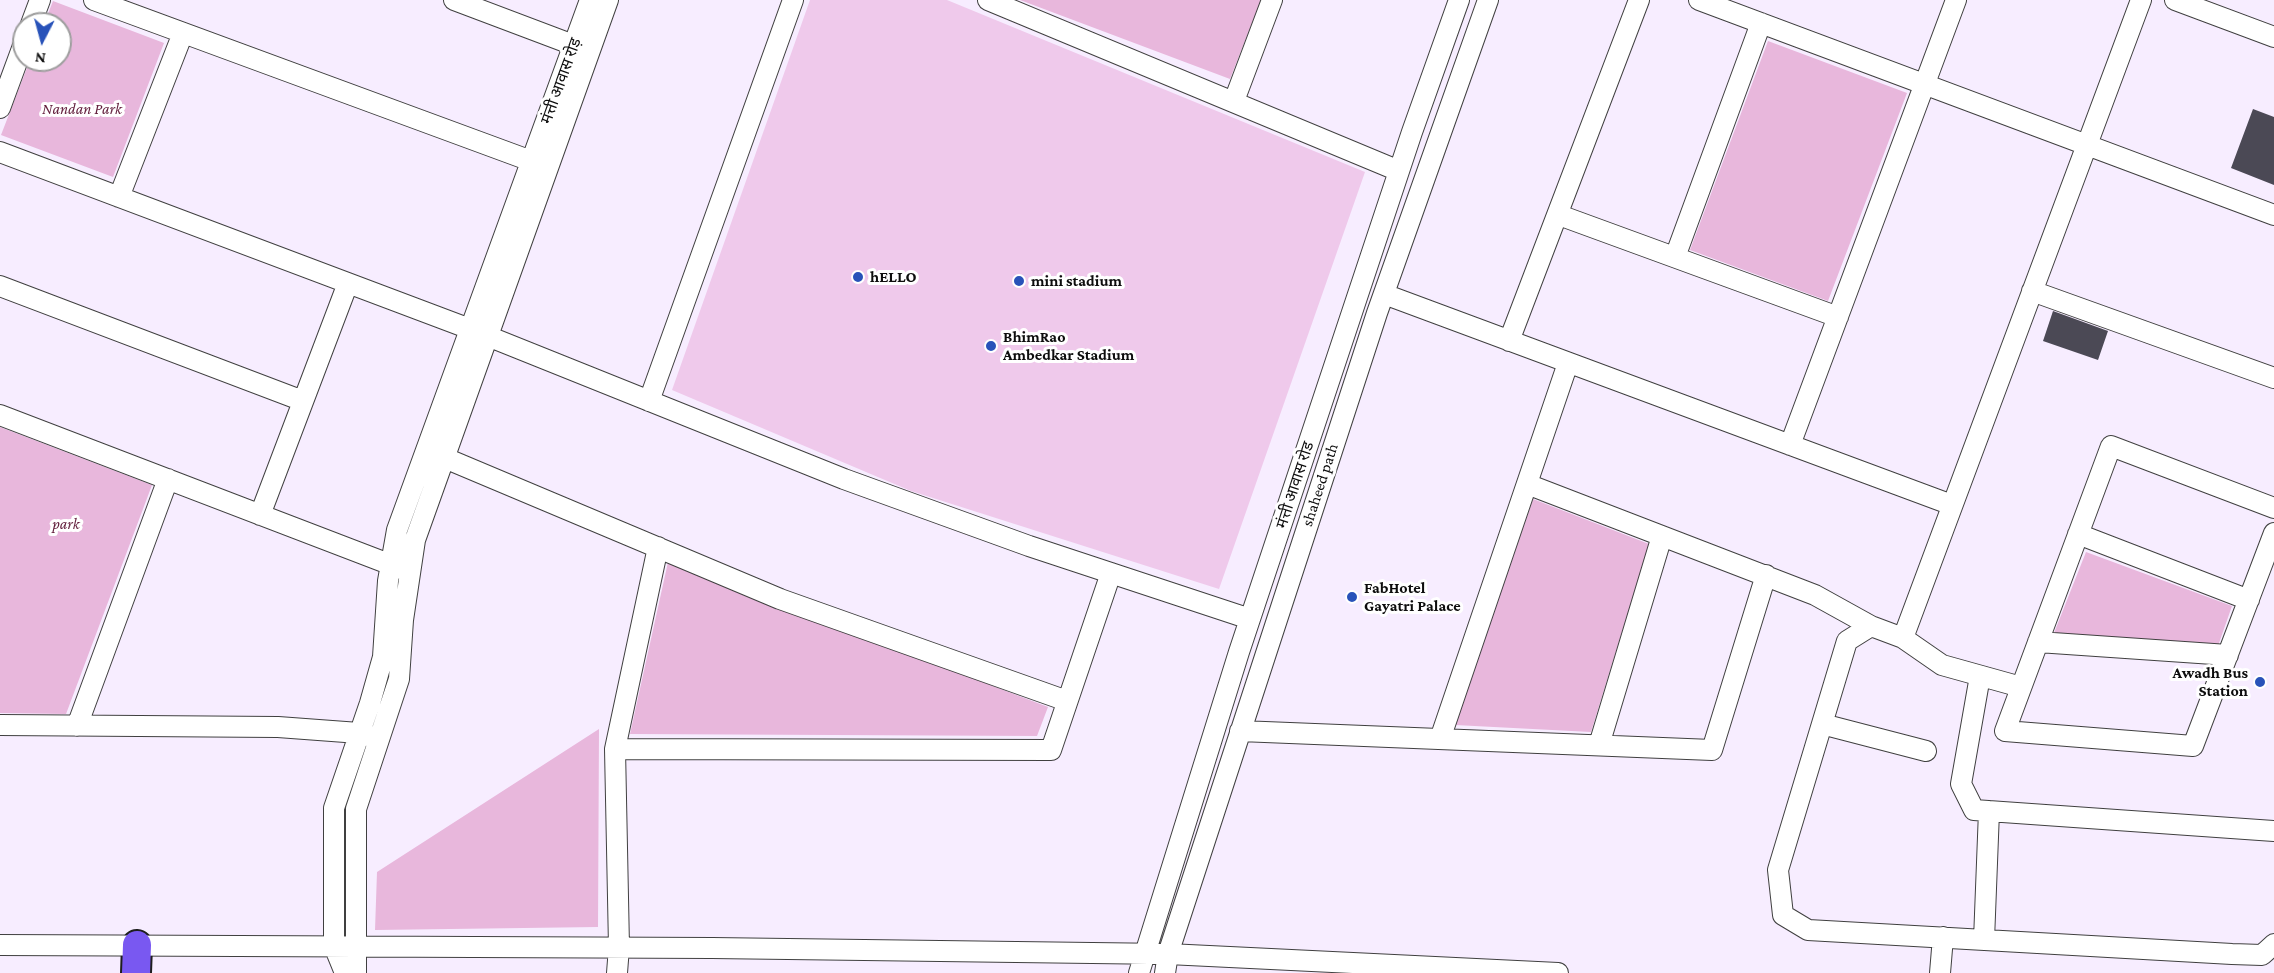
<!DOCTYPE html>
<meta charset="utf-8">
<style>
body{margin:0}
#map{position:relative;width:2274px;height:973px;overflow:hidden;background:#f7edff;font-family:"Crimson Pro",serif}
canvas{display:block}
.north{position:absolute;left:12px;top:12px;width:60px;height:60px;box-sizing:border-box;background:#fff;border:2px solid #9e9e9e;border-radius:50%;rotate:186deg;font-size:16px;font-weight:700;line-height:24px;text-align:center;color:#0d0d0d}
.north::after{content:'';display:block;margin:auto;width:21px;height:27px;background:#2852b9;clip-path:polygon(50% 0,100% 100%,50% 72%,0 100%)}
</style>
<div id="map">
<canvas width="2274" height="973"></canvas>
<div class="north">N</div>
</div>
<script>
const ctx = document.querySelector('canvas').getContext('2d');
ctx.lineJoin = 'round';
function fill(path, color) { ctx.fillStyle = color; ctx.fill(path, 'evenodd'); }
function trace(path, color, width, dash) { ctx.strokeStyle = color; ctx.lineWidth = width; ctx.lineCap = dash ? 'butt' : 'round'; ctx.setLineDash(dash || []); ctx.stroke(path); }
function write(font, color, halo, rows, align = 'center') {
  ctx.font = font + ' "Crimson Pro","Noto Sans Devanagari",serif'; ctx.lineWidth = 6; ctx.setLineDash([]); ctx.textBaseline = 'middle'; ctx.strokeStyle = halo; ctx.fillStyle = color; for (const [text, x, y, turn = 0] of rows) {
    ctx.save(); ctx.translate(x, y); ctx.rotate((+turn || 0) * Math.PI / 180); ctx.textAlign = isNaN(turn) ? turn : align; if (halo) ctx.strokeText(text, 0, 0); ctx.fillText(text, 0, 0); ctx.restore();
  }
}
fill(new Path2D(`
 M1020,0H1261L1230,79Z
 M53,1L164,43L113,177L1,135L30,60H60V24H44Z
 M1768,41L1907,93L1828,301L1690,250Z
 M0,427L152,485L66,714L0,713Z
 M1533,499L1649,544L1591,732L1455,725Z
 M2086,552L2232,606L2218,646L2054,633Z
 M668,562L1048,707L1037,736L630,734Z
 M599,729L598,927L375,930L377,872Z`), '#e8b7dc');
fill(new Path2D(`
 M810,0H947L1365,172L1219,589L911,491L672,390Z`), '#efc9eb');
fill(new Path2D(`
 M2253,109L2274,117V185L2231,168Z
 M2053,311L2108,331L2098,360L2043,341Z`), '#4b4955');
const minor = new Path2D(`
 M94,0L542,165
 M454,0L584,49
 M988,0L1399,171
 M1699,0L2274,215
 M2175,0L2274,37
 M31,24L40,0
 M1234,101L1272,0
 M0,108L24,43
 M0,152L470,329L844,479L1029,546L1250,619
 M119,197L183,33
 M1559,215L1838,317
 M1675,257L1761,23
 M0,286L303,401
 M2032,291L2274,378
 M1384,294L1952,505
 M1509,341L1639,0
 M649,401L793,0
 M0,415L402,569
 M1790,445L1956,0
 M433,453L780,599L1067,701
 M1527,484L1815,595L1871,626L1903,638L1942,665L2021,687
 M2274,508L2111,446L2005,731L2193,746L2274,533
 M260,515L348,283
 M2078,534L2249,600
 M1871,626L1847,641L1778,870L1783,915L1808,930L2232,954L2262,955L2274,944
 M1903,638L2141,0
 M2038,642L2228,655
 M1980,676L1961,784L1974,810L2274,831
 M1822,724L1926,751
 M0,725L278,727L359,733L372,737
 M77,726L168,479
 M1240,731L1712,750L1766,575
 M1440,739L1568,363
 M1599,745L1662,536
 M615,749L1051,750L1111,573
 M1984,940L1989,811
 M0,945L712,948L1168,954L1558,973
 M345,973L334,946V808L370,703L383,657L388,581L397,530L590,0
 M356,973V809L399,679L403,620L415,540L608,0
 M617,973L619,947L615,749L658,547
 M1139,973L1239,652L1412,132L1459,0
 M1165,973L1168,954L1377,313L1488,0
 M1940,973L1943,937`);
const highway = new Path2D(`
 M136,973L137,945`);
trace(minor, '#404040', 22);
trace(highway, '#1e1e1e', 32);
trace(minor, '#fff', 20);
trace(highway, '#7958f1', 28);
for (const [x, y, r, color] of [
 [858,277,6,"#2852b9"],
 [1019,281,6,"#2852b9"],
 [991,346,6,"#2852b9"],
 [1352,597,6,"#2852b9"],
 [2260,682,6,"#2852b9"]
]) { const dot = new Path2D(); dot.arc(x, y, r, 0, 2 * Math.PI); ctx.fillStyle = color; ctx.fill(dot); trace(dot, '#fff', 2); }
write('16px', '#0d0d0d', '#fff', [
 ["मंत्ती आवास रोड़",561,81,-70],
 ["मंत्ती आवास रोड",1295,485,-72],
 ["shaheed path",1320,485,-72]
]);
write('italic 16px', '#631f3d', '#fff', [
 ["Nandan Park",82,109],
 ["park",66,524]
]);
write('bold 16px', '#0d0d0d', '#fff', [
 ["hELLO",870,277],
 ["mini stadium",1031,281],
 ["BhimRao",1003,337],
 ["Ambedkar Stadium",1003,355],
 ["FabHotel",1364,588],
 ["Gayatri Palace",1364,606],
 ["Awadh Bus",2248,673,"right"],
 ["Station",2248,691,"right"]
], 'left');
</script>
